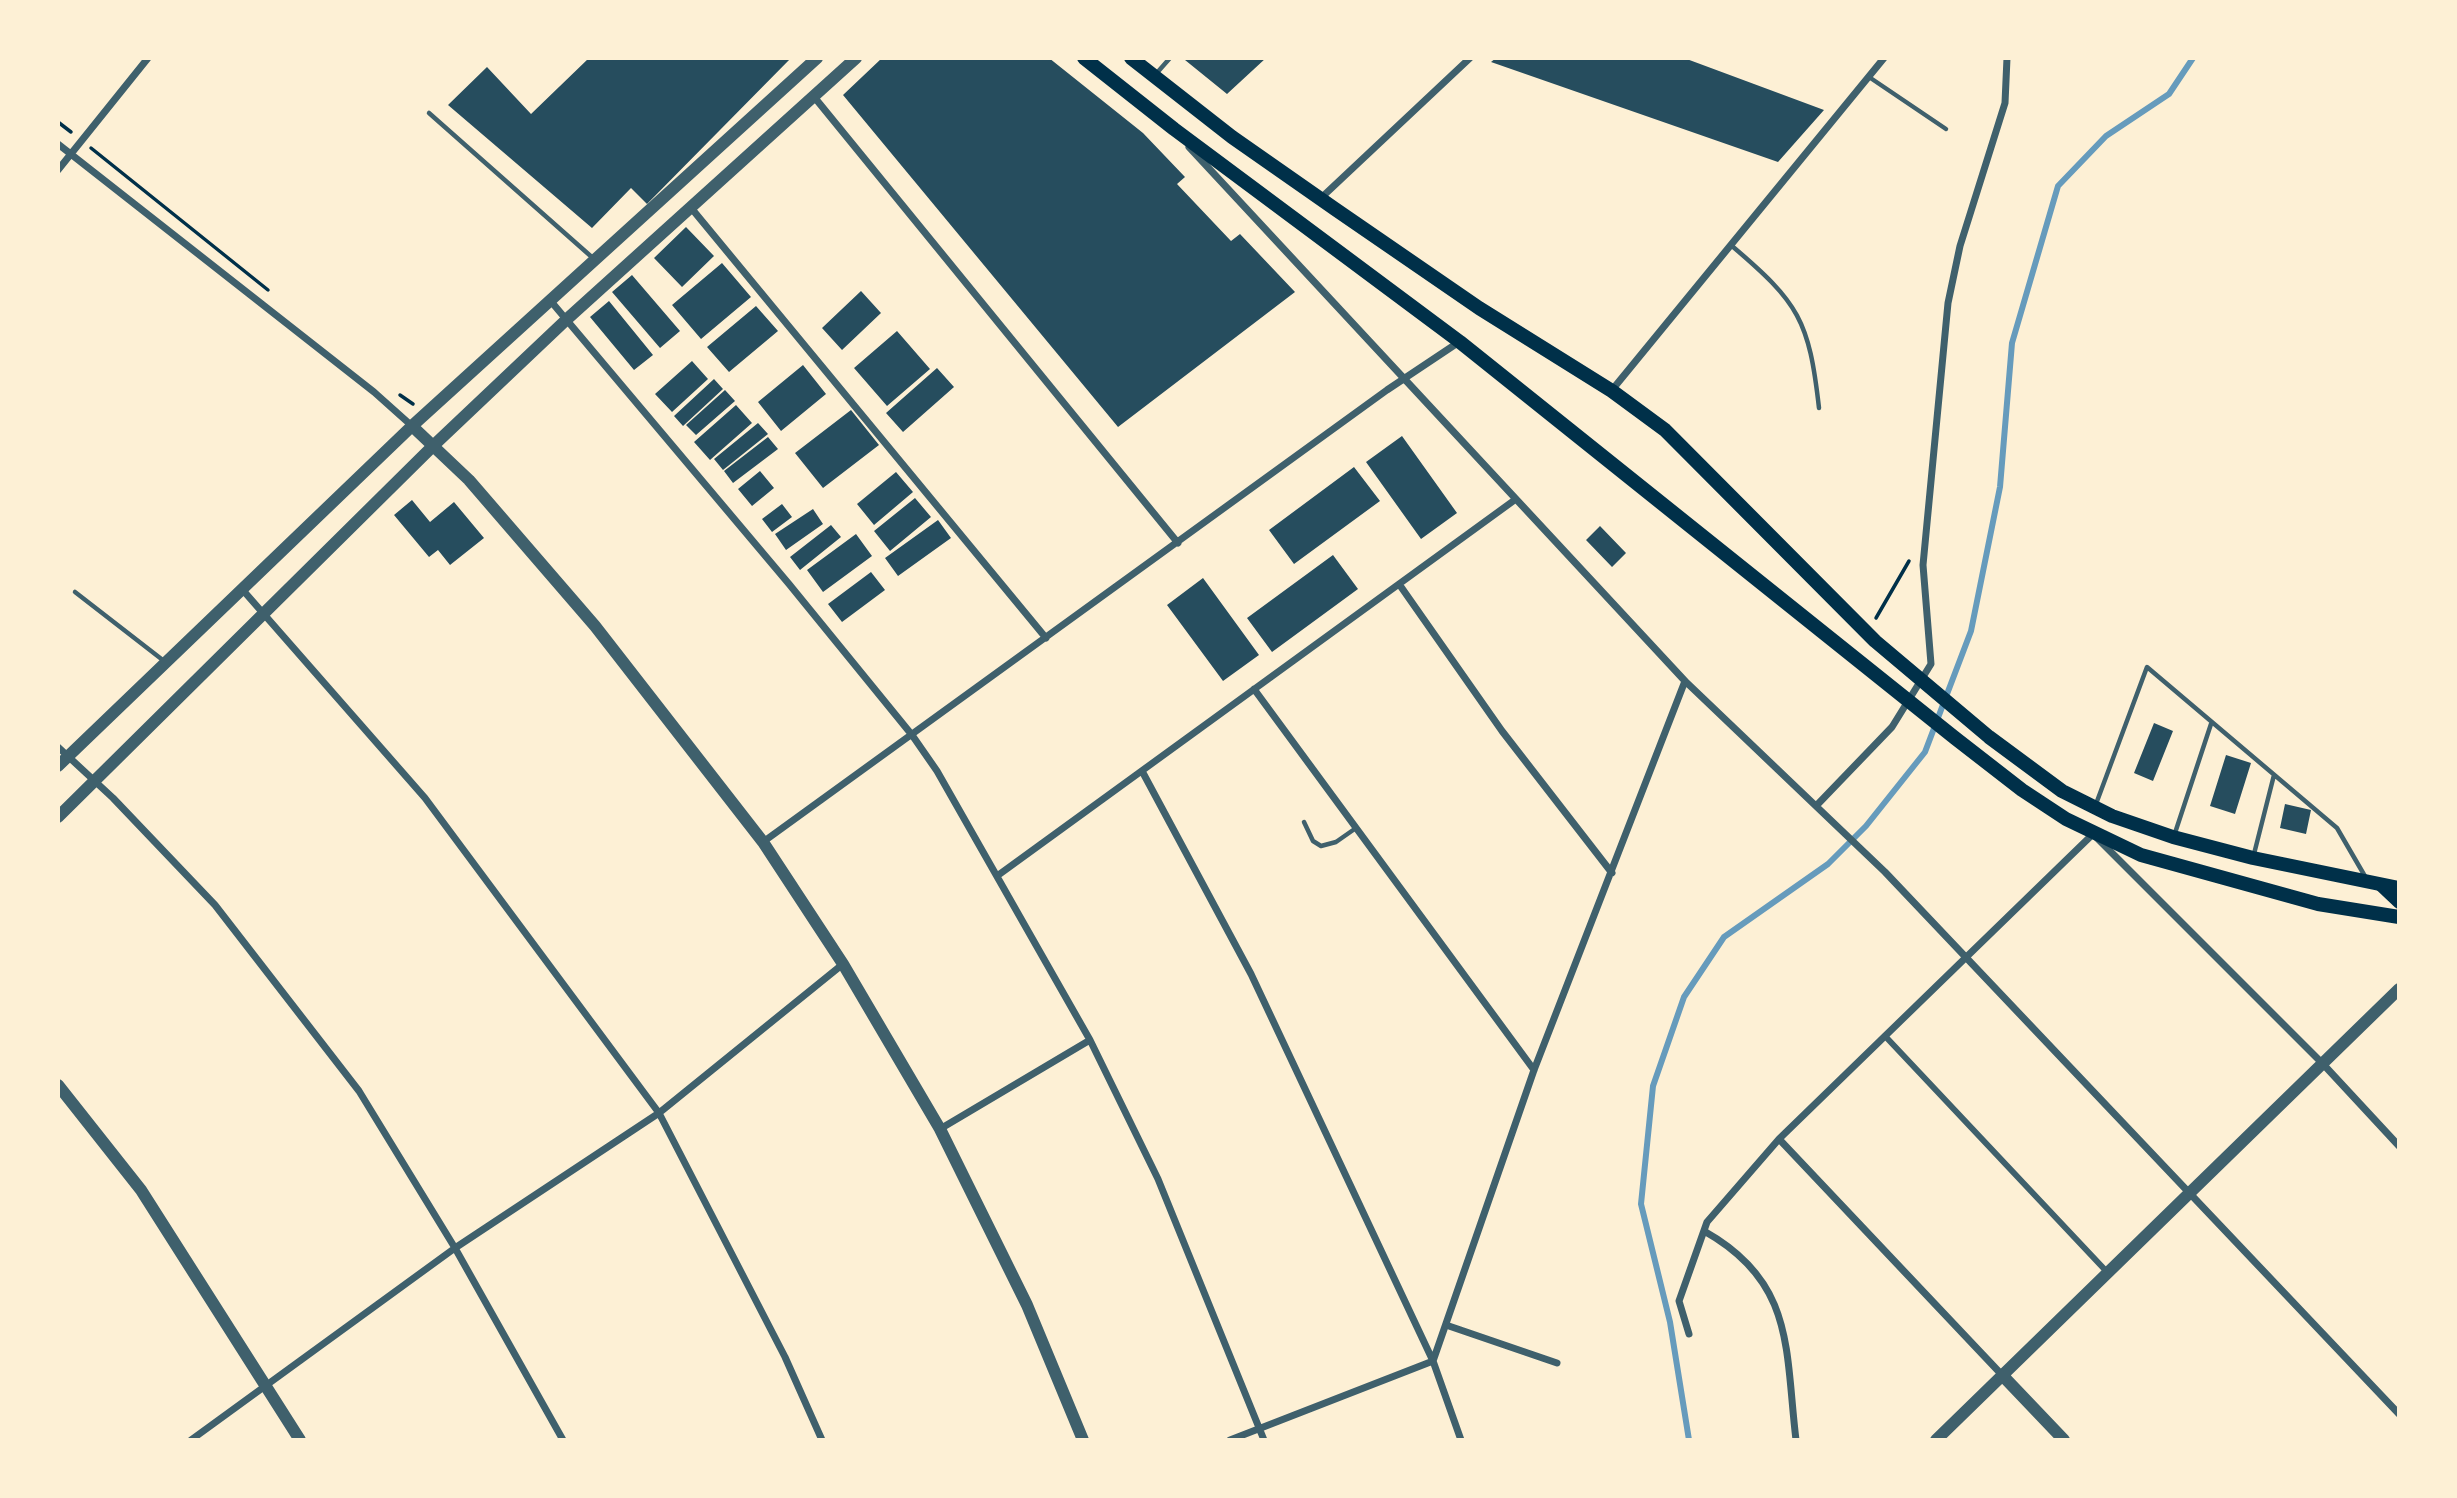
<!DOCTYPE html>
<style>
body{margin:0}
#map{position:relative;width:2457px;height:1498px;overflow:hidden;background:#fdf0d5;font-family:"DejaVu Sans",sans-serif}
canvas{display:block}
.frame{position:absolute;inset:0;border:60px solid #fdf0d5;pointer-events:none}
</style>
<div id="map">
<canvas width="2457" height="1498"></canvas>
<div class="frame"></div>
</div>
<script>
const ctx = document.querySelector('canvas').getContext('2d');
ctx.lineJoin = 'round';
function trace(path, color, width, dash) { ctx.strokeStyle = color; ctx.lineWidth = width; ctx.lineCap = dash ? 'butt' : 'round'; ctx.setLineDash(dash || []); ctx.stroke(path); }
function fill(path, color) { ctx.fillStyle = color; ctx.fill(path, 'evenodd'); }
trace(new Path2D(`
 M1689,1440L1670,1322L1641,1204L1653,1086L1684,997L1724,937L1828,864L1866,826L1925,752L1971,631L2000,487L2012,343L2058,186L2106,136L2169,94L2193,58`), '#669bbc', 6);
fill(new Path2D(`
 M589,58H791L647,204L631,188L592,228L448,105L487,67L531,114Z
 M882,58H1049L1143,133L1185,177L1177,184L1231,241L1240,234L1295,292L1118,427L843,95Z
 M1188,58H1266L1227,94L1185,60Z
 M1496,58H1684L1824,110L1778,162L1491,62Z
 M686,227L714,256L682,287L654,258Z
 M722,263L751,297L701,339L672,305Z
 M632,275L680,331L660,348L612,292Z
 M861,291L881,313L842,350L822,328Z
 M609,301L653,355L634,370L590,317Z
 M756,306L778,331L729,372L707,347Z
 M897,331L930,369L887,406L854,368Z
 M692,361L708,379L672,412L655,394Z
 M803,365L826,394L781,431L758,402Z
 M937,368L954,387L903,432L886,413Z
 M714,379L723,389L683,426L674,416Z
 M725,390L735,401L696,435L686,425Z
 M736,405L752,423L710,460L694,442Z
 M851,410L879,445L823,488L795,453Z
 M758,423L768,434L723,470L714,459Z
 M1402,436L1457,513L1421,539L1366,462Z
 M768,437L778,449L733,483L724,471Z
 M1354,467L1380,501L1294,564L1269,530Z
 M760,471L774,488L752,506L738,489Z
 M896,472L913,492L874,525L857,504Z
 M915,498L931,517L890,551L874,531Z
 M412,500L430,522L454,502L484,538L450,565L438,550L429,557L394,515Z
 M782,504L792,517L772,532L762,519Z
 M813,509L823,524L786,550L775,534Z
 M938,520L951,538L898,576L885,558Z
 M831,525L841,537L800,570L790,557Z
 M1600,526L1626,553L1612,567L1586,540Z
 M856,534L872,556L823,592L807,570Z
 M1333,555L1358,589L1272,652L1247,618Z
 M871,572L885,590L842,622L828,604Z
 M1203,578L1259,655L1223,681L1167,605Z
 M2154,723L2173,731L2153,781L2134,773Z
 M2226,755L2251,763L2235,814L2210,806Z
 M2285,804L2311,810L2306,834L2280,828Z`), '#264d5e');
trace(new Path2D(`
 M58,122L71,132
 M91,148L268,290
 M400,395L413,404
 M1876,618L1909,561`), '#003049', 3.5);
trace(new Path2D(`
 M1155,75L1170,58
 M1869,77L1946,129
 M429,113L594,259
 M1732,246C1799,303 1809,320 1819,408
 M75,592L164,661
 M2096,804L2147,667L2337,828L2366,878
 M1304,822L1313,841L1321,846L1336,842L1356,828
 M2174,836L2211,724
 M2254,854L2274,775`), '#3f606c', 4.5);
trace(new Path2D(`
 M1885,1036L2108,1273`), '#3f606c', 6);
trace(new Path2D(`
 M815,98L1178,543
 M58,144L374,392L412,426
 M1189,147L1685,681L1885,872L2399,1414
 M58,170L148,58
 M1321,198L1470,58
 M692,209L1046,638
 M549,299L789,584L912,735L937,771L1090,1040L1158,1179L1264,1440
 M1612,390L1884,58
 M1399,584L1502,731L1612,873
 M241,588L425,798L659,1113L785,1357L822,1440
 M1254,689L1534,1070
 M58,747L113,798L215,905L359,1091L455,1248L563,1440
 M1142,771L1251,974L1433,1361L1461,1440
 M1817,805L1892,727L1931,664L1923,565L1948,303L1960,246L2005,103L2007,58
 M763,842L1387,390L1459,342
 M997,876L1516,499
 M940,1129L1090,1040
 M1779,1139L2003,1376
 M1704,1231C1795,1282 1785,1349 1796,1440
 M1446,1325L1557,1363
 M1689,1334L1679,1301L1707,1222L1779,1139L2093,834L2323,1064L2399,1146
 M191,1440L455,1248L659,1113L843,964
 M1230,1440L1433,1361L1534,1070L1685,681`), '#3f606c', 7);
trace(new Path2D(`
 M412,426L469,480L595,626L763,842L843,964L940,1129L1027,1305L1083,1440
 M58,766L412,426L817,58
 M58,817L433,446L566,320L856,58
 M58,1085L141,1190L300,1440
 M2003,1376L2064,1440
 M1936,1440L2399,989`), '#3f606c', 12);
trace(new Path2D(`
 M2381,886L2399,903`), '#003049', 12);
trace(new Path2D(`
 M1084,58L1174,129L1460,342L1955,738L2022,790L2066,819L2141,855L2318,904L2399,917
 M1131,58L1232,137L1335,209L1479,308L1612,391L1665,430L1875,641L1989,737L2062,791L2112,816L2173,837L2253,858L2399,888`), '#003049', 14);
</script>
